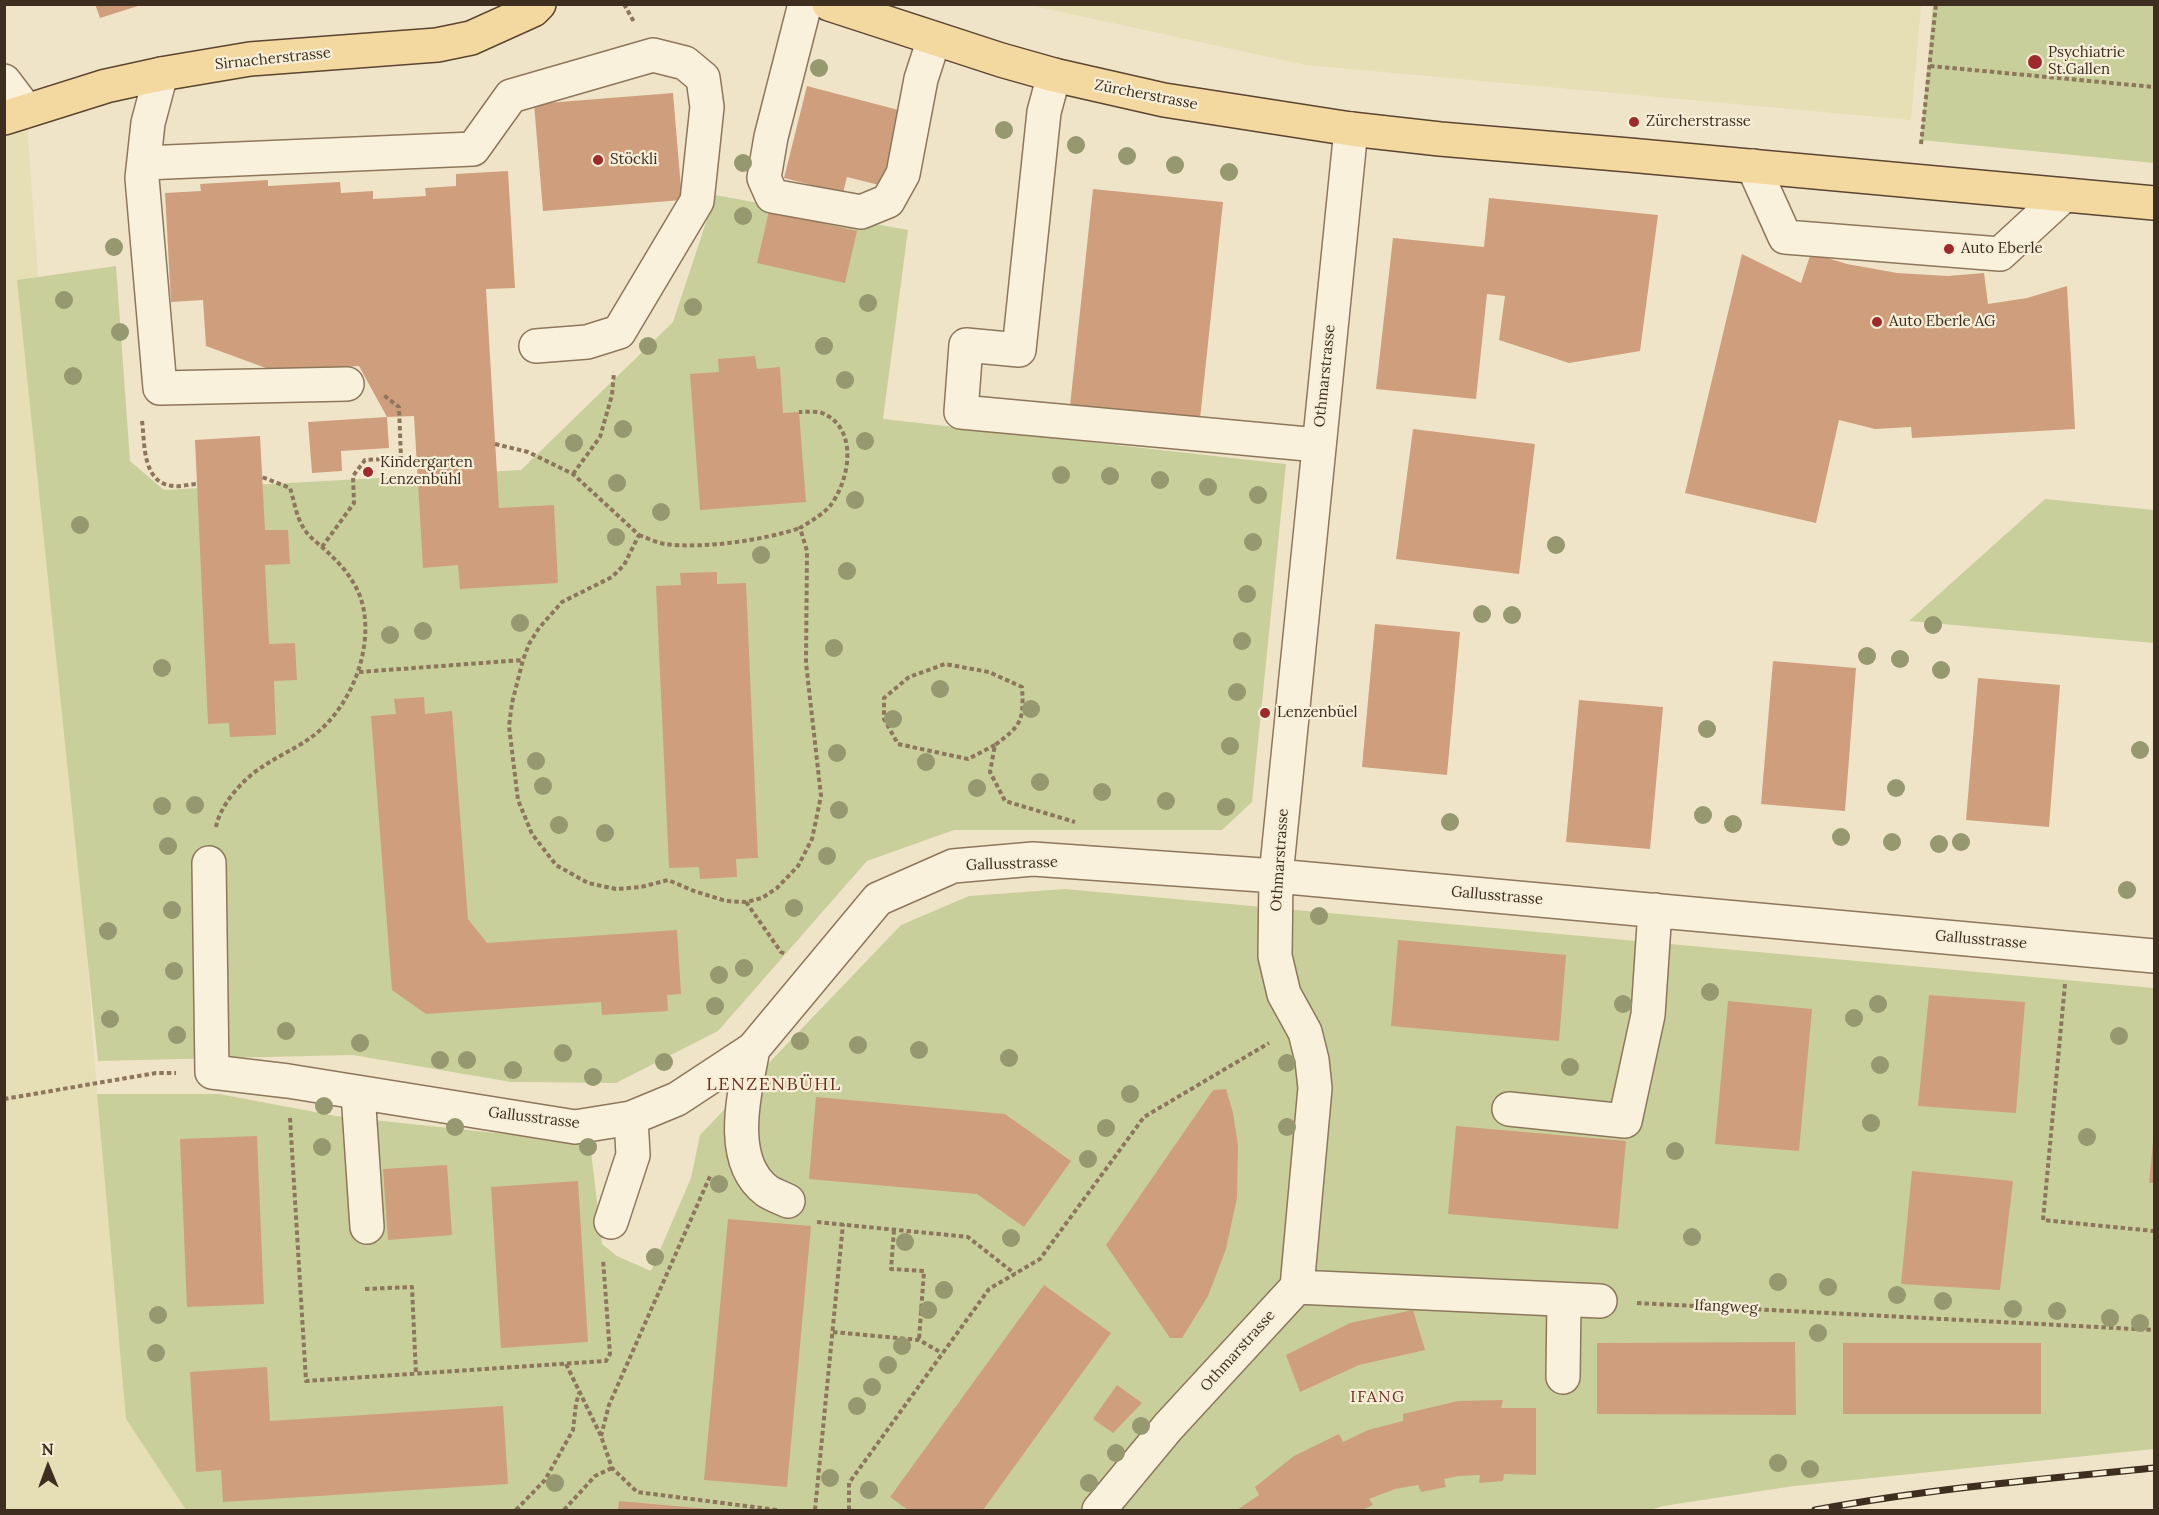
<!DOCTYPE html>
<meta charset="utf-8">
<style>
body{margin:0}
#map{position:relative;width:2159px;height:1515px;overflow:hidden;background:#f0e4c8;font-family:Lora,serif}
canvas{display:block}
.frame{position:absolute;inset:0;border:6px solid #3d2e20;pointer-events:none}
.north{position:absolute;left:18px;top:1437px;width:60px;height:60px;-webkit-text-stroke:4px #f7eed8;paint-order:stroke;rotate:359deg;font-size:16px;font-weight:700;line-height:24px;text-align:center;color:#3d2e20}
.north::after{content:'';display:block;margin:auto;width:21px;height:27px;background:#3d2e20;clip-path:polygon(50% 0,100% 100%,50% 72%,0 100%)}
</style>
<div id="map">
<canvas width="2159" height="1515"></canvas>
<div class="frame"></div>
<div class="north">N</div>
</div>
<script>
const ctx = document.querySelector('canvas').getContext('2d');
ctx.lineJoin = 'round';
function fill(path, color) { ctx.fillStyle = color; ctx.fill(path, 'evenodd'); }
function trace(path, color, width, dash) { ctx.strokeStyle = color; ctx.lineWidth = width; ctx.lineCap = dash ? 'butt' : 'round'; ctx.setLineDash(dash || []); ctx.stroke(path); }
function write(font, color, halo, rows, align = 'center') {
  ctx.font = font + ' Lora,serif'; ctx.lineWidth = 4.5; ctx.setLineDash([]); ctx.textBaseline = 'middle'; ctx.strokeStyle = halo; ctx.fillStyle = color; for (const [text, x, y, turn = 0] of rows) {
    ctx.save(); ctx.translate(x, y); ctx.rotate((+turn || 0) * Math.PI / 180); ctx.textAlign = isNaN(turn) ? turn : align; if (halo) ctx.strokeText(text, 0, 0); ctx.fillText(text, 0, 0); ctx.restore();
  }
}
fill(new Path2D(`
 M1029,5L1921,4V5L1911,120L1306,65Z
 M26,110L97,1094L126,1419L186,1510H5L4,118Z`), '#e6deb5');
fill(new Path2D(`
 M1933,5H2154V163L1921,140Z
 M715,195L908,230L883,419L1286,464L1252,802L1222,830H954L867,861L718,1031L616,1083L511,1082L353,1055L98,1061L17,280L116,266L130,461L164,490L521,470L673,322Z
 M2045,499L2154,510V643L1909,621Z
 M1065,889L2154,988V1449L1794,1486L1663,1506L1650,1510H186L126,1419L97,1094H219L336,1116L590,1143L602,1244L617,1256L651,1271L691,1178L700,1135L901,925L969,896Z`), '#c9cf9b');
fill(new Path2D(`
 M95,4H141V5L100,18Z
 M807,86L906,112L887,187L847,177L843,193L784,178Z
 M673,93L682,200L543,211L534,104Z
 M508,171L515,288L486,289L499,508L554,505L558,583L460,589L458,565L423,568L414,416L387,417L359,366L274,371L206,346L203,300L171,302L165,193L201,191L200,184L268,180V186L340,182L341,193L373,191V199L426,196L425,188L456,186V174Z
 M1093,189L1223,202L1200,419L1070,406Z
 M1489,198L1658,215L1640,351L1569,363L1499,340L1505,296L1487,294L1476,399L1376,389L1393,238L1484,247Z
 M769,211L857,231L845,283L757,263Z
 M1811,253L1847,264L1897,273L1948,276L1984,273L1988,304L2027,298L2067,286L2075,429L1912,438L1911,427L1875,429L1839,420L1816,523L1685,493L1742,254L1801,283Z
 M755,356L757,369L780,367L783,413L799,412L806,502L700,510L690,374L719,372L718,359Z
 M387,417L389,448L341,451L342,471L312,473L308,422Z
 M1413,429L1535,444L1519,574L1396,559Z
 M260,436L265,530H288L290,564L265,565L269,644L295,643L297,680L274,681L276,735L230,737L229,723L208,724L195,440Z
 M717,572V584L746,583L758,858L736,859L737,877L700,879L699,867L669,868L656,586L681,585L680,573Z
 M1375,624L1460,632L1447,775L1362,767Z
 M1773,661L1856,668L1845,811L1761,804Z
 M1978,678L2060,685L2049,827L1966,820Z
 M424,697L425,714L452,711L468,919L487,943L677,930L681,994L667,995L668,1011L602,1015L601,1002L426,1014L392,990L371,716L396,714L394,699Z
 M1579,700L1663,707L1650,849L1566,842Z
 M1398,940L1566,955L1559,1041L1391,1026Z
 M1929,995L2025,1002L2016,1113L1918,1106Z
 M1728,1001L1812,1009L1799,1151L1715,1144Z
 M1226,1089L1233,1113L1238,1145L1237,1198L1226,1249L1208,1296L1182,1338H1170L1106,1245L1213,1090Z
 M816,1097L1005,1114L1071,1161L1024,1227L977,1194L809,1179Z
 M1456,1126L1626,1141L1618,1229L1448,1214Z
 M257,1136L264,1304L187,1307L180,1139Z
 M2153,1142H2154V1183H2149Z
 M447,1165L452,1235L388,1240L383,1169Z
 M1912,1171L2013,1181L2000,1290L1901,1284Z
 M578,1181L588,1342L501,1348L491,1187Z
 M728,1219L811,1226L787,1487L704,1480Z
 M1044,1285L1111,1333L983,1510H908L890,1497Z
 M1413,1310L1425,1350L1359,1365L1300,1392L1286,1355L1350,1323Z
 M1795,1342L1796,1415L1597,1414V1343Z
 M1843,1343H2041V1414H1843Z
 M267,1367L270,1421L503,1406L508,1484L223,1502L221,1470L196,1472L190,1372Z
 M1117,1385L1142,1403L1113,1433L1093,1419Z
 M1503,1400L1501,1408H1536V1475L1504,1474L1503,1481L1479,1483L1480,1475L1458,1476L1444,1479L1446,1487L1421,1492L1418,1485L1395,1489L1369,1499L1373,1505L1362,1510H1237L1259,1495L1255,1487L1294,1456L1339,1434L1343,1442L1368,1430L1403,1421V1414L1458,1401Z
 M619,1501L709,1509V1510H618Z`), '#cf9f7d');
const minor = new Path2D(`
 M805,4L771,137L764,178L772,196L861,212L888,201L903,174L921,79L934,39
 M161,74L148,123L142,178L160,388L347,384
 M1054,75L1044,112L1019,350L966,345L961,412L1318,445
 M4,81L26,110
 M144,163L473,149L511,96L653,55L685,63L703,78L707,107L697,201L619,332L587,342L536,346
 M1753,166L1785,237L2000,254L2064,195
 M209,863L212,1072L288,1081L575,1127L631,1118L677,1099L753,1049L878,899L953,866L1033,859L1276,876L2154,956
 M753,1049C745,1092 726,1160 767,1191C773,1195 782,1198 788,1201
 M358,1093L367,1227
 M1509,1109L1625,1121L1648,1015L1655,910
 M611,1222L633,1155L631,1118
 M1297,1287L1600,1301
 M1563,1377L1564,1300
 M1099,1510L1168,1427L1297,1287L1315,1088L1312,1060L1305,1032L1284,994L1275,956L1276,876L1351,129`);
const major = new Path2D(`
 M829,4L1001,60L1054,75L1164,100L1351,129L1440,139L1629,155L2154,203
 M4,118L106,86L161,74L250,59L437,45L471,38L533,10L539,4`);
trace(minor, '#8d765c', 36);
trace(major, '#5b4430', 36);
trace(new Path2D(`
 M624,4L634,22
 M1930,66L2154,87
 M1921,144L1936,4
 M142,421C145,444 142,483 173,486C181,487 189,484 197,484
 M495,444L528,452L573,474L639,535L624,565L612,577L562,602L539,628L529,644L523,660L512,703L509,726L518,800L532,834L556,865L588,883L616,889L641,887L668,880L694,891L726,901L746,902L762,898L777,888L798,866L812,839L821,796L806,663L807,551L800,528C811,521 822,515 830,506C850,480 859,428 822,413C816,411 807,412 799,412
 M573,474L600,437L612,395L614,372
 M639,535C647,538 657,543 665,544C704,549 764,540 800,528
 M322,547L354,503L353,476L365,460L401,458L399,407L382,394
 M359,672L523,660
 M995,745L968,759L898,744L884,719V698L909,677L945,664L989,672L1022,687C1024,720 1022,725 995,745L990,772L1005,801L1075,822
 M216,827C220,805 243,779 262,767C278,756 297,748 313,736C350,708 373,652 363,606C357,581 340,563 322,547C315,541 307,535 303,527C296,516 294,500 290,488L262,477
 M746,902L781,952L785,954
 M2065,984L2043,1220L2154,1231
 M4,1099L156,1073H176
 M290,1118L306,1381L606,1361L610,1354L603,1259
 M817,1222L968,1237L1015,1274
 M894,1230L891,1269L924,1271L919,1340
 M365,1289L412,1287L416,1375
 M1637,1303L2154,1330
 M833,1332L919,1340L942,1353
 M566,1364L601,1436L612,1468L637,1492L777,1510
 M601,1436L609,1405L711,1174
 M516,1510L545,1480L573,1430L576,1404L579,1393
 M564,1510L595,1476L612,1468
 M815,1510L843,1224
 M849,1510V1483L989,1289L1040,1259L1144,1117L1269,1043`), '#8d765c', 4, [4.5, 3]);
trace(minor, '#faf1dc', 33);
trace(major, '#f3d9a0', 33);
const rail = new Path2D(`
 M1815,1510C1927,1489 2041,1479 2154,1468`);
trace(rail, '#3d2e20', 7);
trace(rail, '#f7eed8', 4.5, [14]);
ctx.fillStyle = '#96986f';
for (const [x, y] of [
 [819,68],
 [1004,130],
 [1076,145],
 [1127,156],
 [743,163],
 [1175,165],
 [1229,172],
 [743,216],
 [114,247],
 [64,300],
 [868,303],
 [693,307],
 [120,332],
 [648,346],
 [824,346],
 [73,376],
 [845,380],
 [623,429],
 [865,441],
 [574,443],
 [1061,475],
 [1110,476],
 [1160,480],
 [617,483],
 [1208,487],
 [1258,495],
 [855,500],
 [661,512],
 [80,525],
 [616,537],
 [1253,542],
 [1556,545],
 [761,555],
 [847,571],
 [1247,594],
 [1482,614],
 [1512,615],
 [520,623],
 [1933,625],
 [423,631],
 [390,635],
 [1242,641],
 [834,648],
 [1867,656],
 [1900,659],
 [162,668],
 [1941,670],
 [940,689],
 [1237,692],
 [1031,709],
 [893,719],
 [1707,729],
 [1230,746],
 [2140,750],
 [837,753],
 [536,761],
 [926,762],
 [1040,782],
 [543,786],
 [977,788],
 [1896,788],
 [1102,792],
 [1166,801],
 [195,805],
 [162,806],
 [1226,807],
 [839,810],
 [1703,815],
 [1450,822],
 [1733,824],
 [559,825],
 [605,833],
 [1841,837],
 [1892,842],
 [1961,842],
 [1939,844],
 [168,846],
 [827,856],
 [2127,890],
 [794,908],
 [172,910],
 [1319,916],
 [108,931],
 [744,968],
 [174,971],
 [719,975],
 [1710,992],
 [1623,1004],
 [1878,1004],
 [715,1006],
 [1854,1018],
 [110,1019],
 [286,1031],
 [177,1035],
 [2119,1036],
 [800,1041],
 [360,1043],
 [858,1045],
 [919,1050],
 [563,1053],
 [1009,1058],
 [440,1060],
 [467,1060],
 [664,1062],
 [1287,1063],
 [1880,1065],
 [1570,1067],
 [513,1070],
 [593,1077],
 [1130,1094],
 [324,1106],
 [1871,1123],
 [455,1127],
 [1287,1127],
 [1106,1128],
 [2087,1137],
 [322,1147],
 [588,1147],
 [1675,1151],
 [1088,1159],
 [719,1184],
 [1692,1237],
 [1011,1238],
 [905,1242],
 [655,1257],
 [1778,1282],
 [1828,1287],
 [944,1290],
 [1897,1295],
 [1943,1301],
 [2013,1309],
 [928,1310],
 [2057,1311],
 [158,1315],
 [2110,1318],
 [2140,1323],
 [1818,1333],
 [902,1346],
 [156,1353],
 [888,1365],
 [872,1387],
 [857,1406],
 [1141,1426],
 [1116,1453],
 [1778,1463],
 [1810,1469],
 [830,1478],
 [555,1483],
 [1089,1483],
 [869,1490]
]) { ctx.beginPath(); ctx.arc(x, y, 9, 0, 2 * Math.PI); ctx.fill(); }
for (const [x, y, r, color] of [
 [2035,62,8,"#9e2a2b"],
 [1634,122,6,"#9e2a2b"],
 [598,160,6,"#9e2a2b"],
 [1949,249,6,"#9e2a2b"],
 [1877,322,6,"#9e2a2b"],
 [368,472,6,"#9e2a2b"],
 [1265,713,6,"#9e2a2b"]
]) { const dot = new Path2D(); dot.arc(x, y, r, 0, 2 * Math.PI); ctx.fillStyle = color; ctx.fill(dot); trace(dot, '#f7eed8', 2); }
write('15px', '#3d2e20', '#f7eed8', [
 ["Psychiatrie",2048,53],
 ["St.Gallen",2048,70],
 ["Zürcherstrasse",1646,122],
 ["Stöckli",610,160],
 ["Auto Eberle",1961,249],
 ["Auto Eberle AG",1889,322],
 ["Kindergarten",380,463],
 ["Lenzenbühl",380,480],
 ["Lenzenbüel",1277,713]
], 'left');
write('15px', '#3d2e20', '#f7eed8', [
 ["Sirnacherstrasse",273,59,-6],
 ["Zürcherstrasse",1146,95,11],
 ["Othmarstrasse",1325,376,-84],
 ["Othmarstrasse",1280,860,-86],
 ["Gallusstrasse",1012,864,-2],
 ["Gallusstrasse",1497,896,5],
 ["Gallusstrasse",1981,940,5],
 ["Gallusstrasse",534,1118,7],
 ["Ifangweg",1726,1307,3],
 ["Othmarstrasse",1238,1351,-48]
]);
ctx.letterSpacing = '1.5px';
write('16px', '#6b2e1e', '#f7eed8', [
 ["IFANG",1378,1397]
]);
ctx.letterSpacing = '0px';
ctx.letterSpacing = '1.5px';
write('18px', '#6b2e1e', '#f7eed8', [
 ["LENZENBÜHL",774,1085]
]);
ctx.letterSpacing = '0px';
</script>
